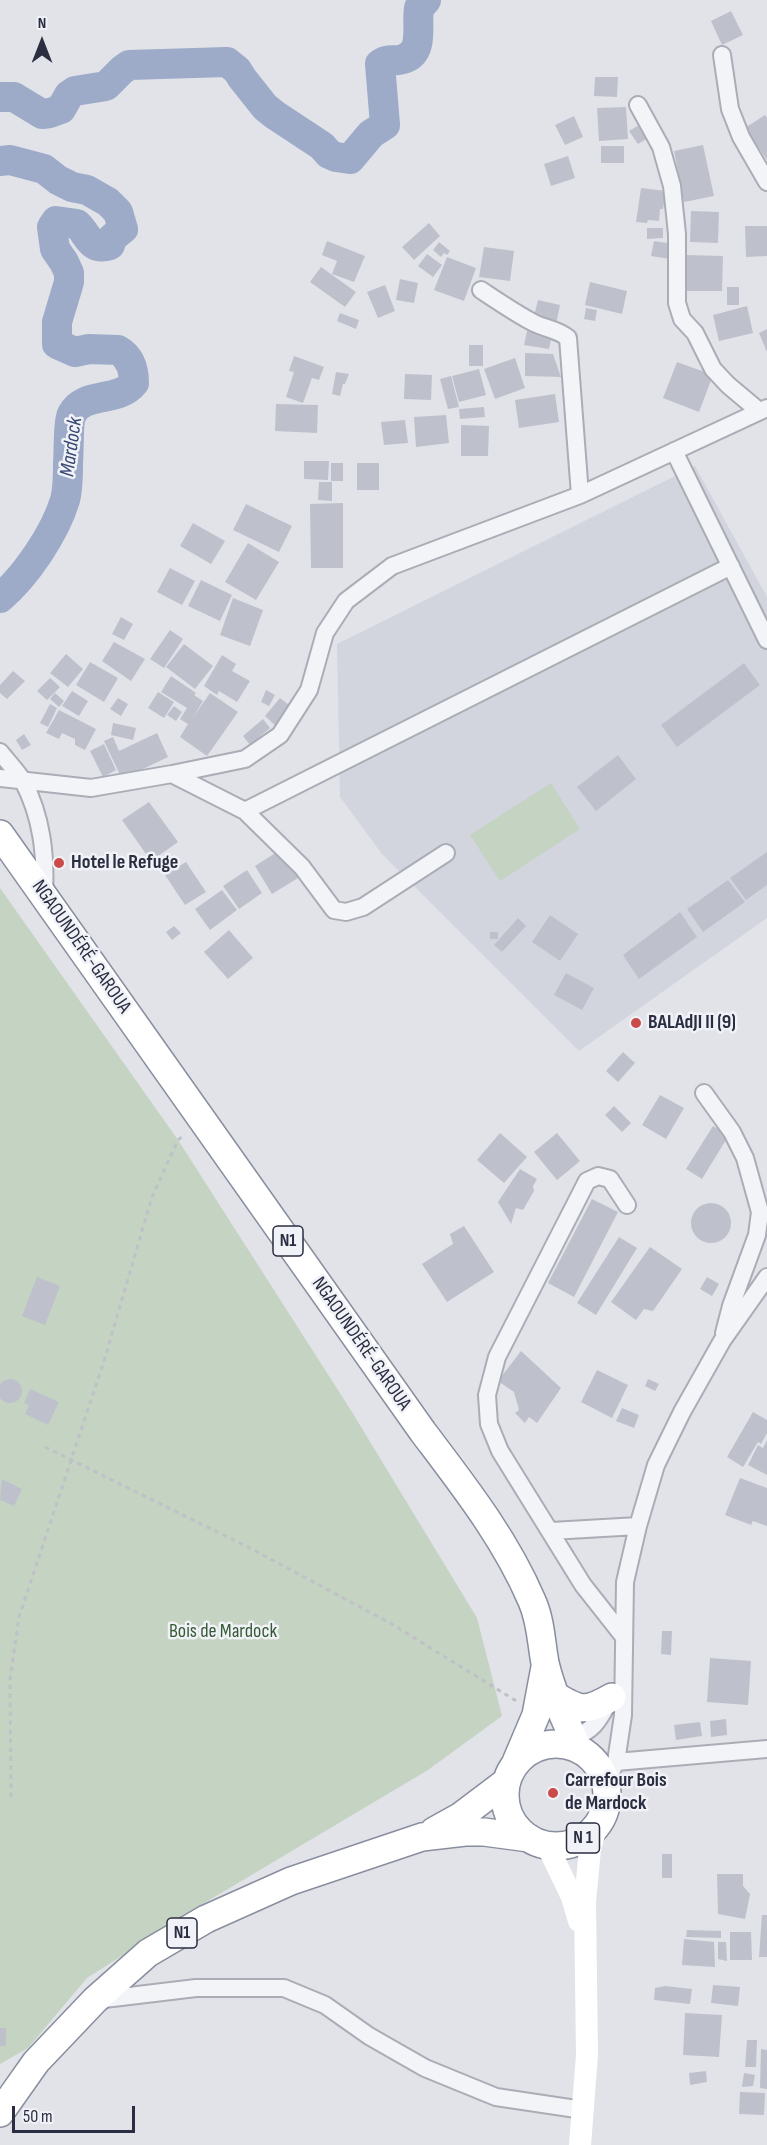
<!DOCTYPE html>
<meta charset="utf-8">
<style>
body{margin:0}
#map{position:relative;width:767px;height:2145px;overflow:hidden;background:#e1e3e9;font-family:"Sofia Sans Condensed",sans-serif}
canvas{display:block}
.north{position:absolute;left:12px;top:12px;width:60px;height:60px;-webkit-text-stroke:4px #f0f2f7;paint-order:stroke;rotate:0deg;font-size:16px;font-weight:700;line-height:24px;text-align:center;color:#2a2e40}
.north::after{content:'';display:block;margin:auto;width:21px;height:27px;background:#2a2e40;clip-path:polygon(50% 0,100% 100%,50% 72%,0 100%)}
.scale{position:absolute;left:12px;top:2106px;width:123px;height:27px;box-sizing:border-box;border:3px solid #2a2e40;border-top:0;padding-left:8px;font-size:18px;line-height:21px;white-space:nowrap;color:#2a2e40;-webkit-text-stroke:4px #f0f2f7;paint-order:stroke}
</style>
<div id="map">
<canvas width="767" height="2145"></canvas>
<div class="north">N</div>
<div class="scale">50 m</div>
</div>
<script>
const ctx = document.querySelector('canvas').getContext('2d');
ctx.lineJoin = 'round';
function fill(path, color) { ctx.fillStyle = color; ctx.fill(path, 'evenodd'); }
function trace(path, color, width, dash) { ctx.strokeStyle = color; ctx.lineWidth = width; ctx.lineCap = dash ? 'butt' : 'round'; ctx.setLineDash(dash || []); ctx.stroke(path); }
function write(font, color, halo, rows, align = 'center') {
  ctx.font = font + ' "Sofia Sans Condensed",sans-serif'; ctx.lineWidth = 5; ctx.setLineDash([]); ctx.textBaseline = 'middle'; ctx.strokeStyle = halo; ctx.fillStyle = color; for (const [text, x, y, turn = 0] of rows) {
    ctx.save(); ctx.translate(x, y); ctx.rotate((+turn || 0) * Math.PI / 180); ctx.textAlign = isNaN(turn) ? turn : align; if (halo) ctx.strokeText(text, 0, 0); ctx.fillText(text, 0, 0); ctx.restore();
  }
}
fill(new Path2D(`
 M695,466L767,597V918L579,1051L382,854L340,797L337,644Z`), '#d3d5de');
fill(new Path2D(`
 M551,783L580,829L500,881L470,835Z
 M0,888L178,1140L352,1412L477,1618L502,1716L428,1770L206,1902L87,1978L28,2048L0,2064Z`), '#c4d3c2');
trace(new Path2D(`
 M0,97H14L42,114L50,113L61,109L69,95L75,91L106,86L122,70L129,65L227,62L237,70L242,78L265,107L275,115L322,146L329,154L336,157L350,159L371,134L385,125L380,64C387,58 394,62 403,59C425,53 416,25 419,8L426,0
 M0,161L10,160L44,169L58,180L72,187L87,190L108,202L118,212L123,229L112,238L110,245C90,252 88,234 77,224L56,221L52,227L55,249L64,262L69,273V282L57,322V344L75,352L89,349L118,350C130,357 134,370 134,383C118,403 84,391 72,414C68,421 69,453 68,463C68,475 68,489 65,500C55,533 26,576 0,598`), '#9dabc8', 30);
fill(new Path2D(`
 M731,11L743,35L722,45L711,21Z
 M595,77H618L617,97L594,96Z
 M626,107L628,139L599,141L597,108Z
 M765,115L767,118V160L745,128Z
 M574,116L583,137L565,145L555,125Z
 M639,125L648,138L638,144L629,131Z
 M703,145L714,196L684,202L674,151Z
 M601,146H624V163H601Z
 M568,156L575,178L551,186L544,164Z
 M641,188L666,191L663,209H660L659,221L648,220L647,223L636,222Z
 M691,211L719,212L718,243L690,242Z
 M429,223L440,236L414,260L402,247Z
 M745,226H767V256L746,257Z
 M647,228H663V238L647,239Z
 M327,241L365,256L354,282L332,274L337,261L322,255Z
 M654,241L673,244L670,259L651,256Z
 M439,242L450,251L447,255L444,253L441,257L433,250Z
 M484,247L514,251L510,281L479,277Z
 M427,254L442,265L433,277L418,266Z
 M687,255L723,256L722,291H686Z
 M447,257L476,268L464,301L434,290Z
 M321,267L356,292L345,307L310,282Z
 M400,279L418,283L414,303L396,300Z
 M590,282L627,291L622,314L585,305Z
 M385,285L395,311L378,318L367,292Z
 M727,287H739V305H727Z
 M538,300L560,305L556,325L534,316Z
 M747,306L753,333L719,341L713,315Z
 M586,308L597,310L595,321L584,319Z
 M340,313L359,320L356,329L337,321Z
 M767,329V352L759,333Z
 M527,331L552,335L549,349L524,345Z
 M469,345H483V366H469Z
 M525,353L553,354L561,377L525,376Z
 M294,356L324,367L319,380L312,378L303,403L286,397L294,372L289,371Z
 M515,358L525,388L495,399L484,369Z
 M677,362L713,375L699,412L663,398Z
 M479,369L486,395L459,402L452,376Z
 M336,372L349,374L345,384H343L340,396L332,394Z
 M405,374L432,375L431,400L404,399Z
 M451,376L459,407L448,409L440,379Z
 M555,394L559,422L519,428L515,400Z
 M276,404L318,405L317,433L275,431Z
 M484,407L485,417L460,419L459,409Z
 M446,415L449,443L416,447L414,417Z
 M405,420L408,443L384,445L381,422Z
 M461,425L489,426L488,456H461Z
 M304,461H329L328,480L304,479Z
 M331,463H343V481H331Z
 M357,463H379V490H357Z
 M319,482H332V501L318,500Z
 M343,503V568H311L310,504Z
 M246,504L292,526L279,552L233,530Z
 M193,523L225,541L211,564L180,546Z
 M248,543L279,562L256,600L225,582Z
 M170,568L195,581L182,605L157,592Z
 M201,580L232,595L220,621L188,606Z
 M233,598L263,610L250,646L220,635Z
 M121,617L133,624L124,640L112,634Z
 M170,630L183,639L164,668L150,659Z
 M114,642L145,659L131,681L102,661Z
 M184,644L213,666L195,689L166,667Z
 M66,654L83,669L68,687L50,673Z
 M222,655L236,664L232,671L250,681L237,702L219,691L217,695L204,686Z
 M90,662L118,678L104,702L76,685Z
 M744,663L760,685L677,747L661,725Z
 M13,671L25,681L7,699L0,693V685Z
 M171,676L196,693L194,695L203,701L192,719L210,693L238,712L207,756L180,737L188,724L180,719L187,708L161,692Z
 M50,678L60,687L47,700L37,691Z
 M266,690L275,695L269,706L261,702Z
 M72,691L88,701L79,716L62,706Z
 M158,692L174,702L164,718L148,708Z
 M55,693L64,701L59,707L50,699Z
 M118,698L128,704L121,716L110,709Z
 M280,698L294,709L278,728L265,716Z
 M50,704L57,708L48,727L40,723Z
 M174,706L182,712L176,721L167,715Z
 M59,710L96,729L85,750L75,745V739L62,733L59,739L46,733Z
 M263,719L270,728L250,745L243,736Z
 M113,723L136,728L133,740L111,735Z
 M157,733L168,757L122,779L104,741L113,737L119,751Z
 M24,734L31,745L22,750L16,740Z
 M104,744L116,770L103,777L90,751Z
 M618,755L636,779L596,811L577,787Z
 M149,802L178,842L151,861L122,820Z
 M280,850L298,878L272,894L255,866Z
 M767,852V885L746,900L730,878Z
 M186,862L206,892L185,905L165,875Z
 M247,870L262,893L239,909L223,886Z
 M728,880L745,902L703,932L687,909Z
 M222,890L237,910L210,930L195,909Z
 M680,912L697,937L639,979L623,955Z
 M550,915L578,934L560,961L532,942Z
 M518,918L526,926L502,952L494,945Z
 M174,926L181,933L172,940L166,932Z
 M229,930L253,958L228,979L204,952Z
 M490,932H498V939H490Z
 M566,973L594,988L582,1010L554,995Z
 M623,1052L635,1063L618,1082L606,1071Z
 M660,1095L684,1108L666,1139L642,1125Z
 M614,1106L631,1123L622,1132L605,1115Z
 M713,1126L729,1135L702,1179L686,1169Z
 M500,1133L527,1157L504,1183L477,1160Z
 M557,1133L580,1161L557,1180L534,1152Z
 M520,1169L537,1179L533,1186L534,1191L523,1210L516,1208L511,1224L498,1202Z
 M592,1199L618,1212L574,1297L548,1283Z
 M691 1223a20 20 0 1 1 40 0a20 20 0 1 1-40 0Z
 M464,1226L494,1272L447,1302L422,1264L453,1244L450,1234Z
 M619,1237L637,1248L596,1315L577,1303Z
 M650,1247L682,1269L653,1311L644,1309L636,1320L611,1302Z
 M37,1277L60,1286L45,1325L22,1316Z
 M707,1277L719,1284L712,1296L700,1289Z
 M521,1351L561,1388L537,1423L529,1417L525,1423L515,1413L519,1410L514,1392L498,1381Z
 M597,1370L628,1385L612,1418L581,1402Z
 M648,1379L659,1384L655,1391L645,1386Z
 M-2 1391a12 12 0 1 1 24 0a12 12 0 1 1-24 0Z
 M30,1389L59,1402L48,1425L25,1414L29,1405L24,1403Z
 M622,1408L639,1415L634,1428L616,1421Z
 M753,1412L767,1420V1433L761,1444L758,1442L743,1467L727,1457Z
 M767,1440V1475L748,1465L758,1445L763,1448Z
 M740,1478L767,1488V1526L753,1521L751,1525L725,1515Z
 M2,1479L22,1489L14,1506L0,1500Z
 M662,1631H672L671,1655L661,1654Z
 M710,1658L751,1661L748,1705L707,1702Z
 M726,1719L727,1735L711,1737L710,1721Z
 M700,1722L702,1736L676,1740L674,1725Z
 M662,1854H672V1878H662Z
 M717,1874H743V1886L750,1894L745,1919L718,1914Z
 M762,1915H767V1957H759Z
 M687,1930L721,1931V1938L686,1937Z
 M730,1932H751L752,1960H730Z
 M684,1939L714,1942L715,1967L682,1965Z
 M718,1942H726L727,1961L718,1959Z
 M713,1985L740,1987L738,2006L711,2003Z
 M665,1986L692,1989L690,2004L654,2000L655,1988Z
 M685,2013L722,2015L719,2057L683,2055Z
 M0,2028H6V2046H0Z
 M747,2040H757L756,2067H745Z
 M761,2049L767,2050V2089L760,2088Z
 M706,2071L707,2082L690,2085L689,2073Z
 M744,2073L755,2075L753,2086L742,2087Z
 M740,2092L765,2093L764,2115L739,2114Z`), '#bec1cc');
const minor = new Path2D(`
 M722,55L730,109L741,137L767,182
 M638,105L661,147L672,186L677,234V303L682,319L695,333L713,369L728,385L759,411
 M481,290C499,302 515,313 534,323C546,329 557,329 568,338L580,495
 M674,451L767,640
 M0,752C7,761 17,771 23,781C42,817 46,855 44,895
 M172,774L245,811L302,867L334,910L346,912L363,907L446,853
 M0,778L91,788L172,774L245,759L280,735L309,690L325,633L346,601L392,566L580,495L767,408
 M245,811L731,566
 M704,1093L732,1132L745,1158L760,1212L757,1235L731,1306L724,1333
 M551,1531L638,1526
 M624,1637L583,1585L500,1451L489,1424L487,1395L497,1357L587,1181L598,1176L610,1179L627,1205
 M573,1738C595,1730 599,1719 610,1700
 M616,1762L767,1749
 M606,1782L616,1762L623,1715L625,1582L638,1526L656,1465L682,1412L722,1341L767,1277
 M96,2000L196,1988H284L325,2005L369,2036L425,2068L496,2097L583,2110`);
const trunk = new Path2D(`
 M0,834L423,1432C463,1485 505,1538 532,1601C541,1621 541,1642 545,1663C552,1693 566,1721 578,1749
 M556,1696C581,1711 586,1712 612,1697
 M505 1795a51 51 0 1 1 102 0a51 51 0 1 1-102 0Z
 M516,1762L536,1715L545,1667
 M434,1831L461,1816L506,1782
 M0,2113L36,2062L95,2000L148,1953L206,1919L291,1881L422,1837L465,1832H484L529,1838`);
trace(minor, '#aaadb6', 20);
trace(trunk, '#898e9f', 30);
trace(new Path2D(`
 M45,1447L248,1547L390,1623L518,1702
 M11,1797L10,1680L19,1617L104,1361L152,1197L178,1140L185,1134`), '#bfc1c7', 3, [4.5, 4.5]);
trace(minor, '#f3f4f7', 16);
trace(new Path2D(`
 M547,1845L572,1897L579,1921
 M580,2145L587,2055L585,1902L590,1849L596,1827`), '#fff', 22);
trace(trunk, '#fff', 27);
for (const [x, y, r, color] of [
 [59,863,6,"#ca4b4a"],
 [636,1023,6,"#ca4b4a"],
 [553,1793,6,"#ca4b4a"]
]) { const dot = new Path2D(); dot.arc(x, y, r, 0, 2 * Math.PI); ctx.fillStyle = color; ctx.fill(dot); trace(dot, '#f0f2f7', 2); }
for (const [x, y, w] of [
 [288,1241,30],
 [583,1838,33],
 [182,1933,30]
]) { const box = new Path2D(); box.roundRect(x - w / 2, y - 15, w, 30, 4.5); ctx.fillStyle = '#f0f2f7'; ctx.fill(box); trace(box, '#2a2e40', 1.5); }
write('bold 18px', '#2a2e40', null, [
 ["N1",288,1241],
 ["N 1",583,1838],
 ["N1",182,1933]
]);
write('bold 20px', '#2a2e40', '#f0f2f7', [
 ["Hotel le Refuge",71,863],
 ["BALAdJI II (9)",648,1023],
 ["Carrefour Bois",565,1781],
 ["de Mardock",565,1804]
], 'left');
write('20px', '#2a2e40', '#f0f2f7', [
 ["NGAOUNDÉRÉ-GAROUA",81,947,55],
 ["NGAOUNDÉRÉ-GAROUA",361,1344,55]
]);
write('20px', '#385b37', '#f0f2f7', [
 ["Bois de Mardock",223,1632]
]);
write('italic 21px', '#354773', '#f0f2f7', [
 ["Mardock",72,447,-82]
]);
</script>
